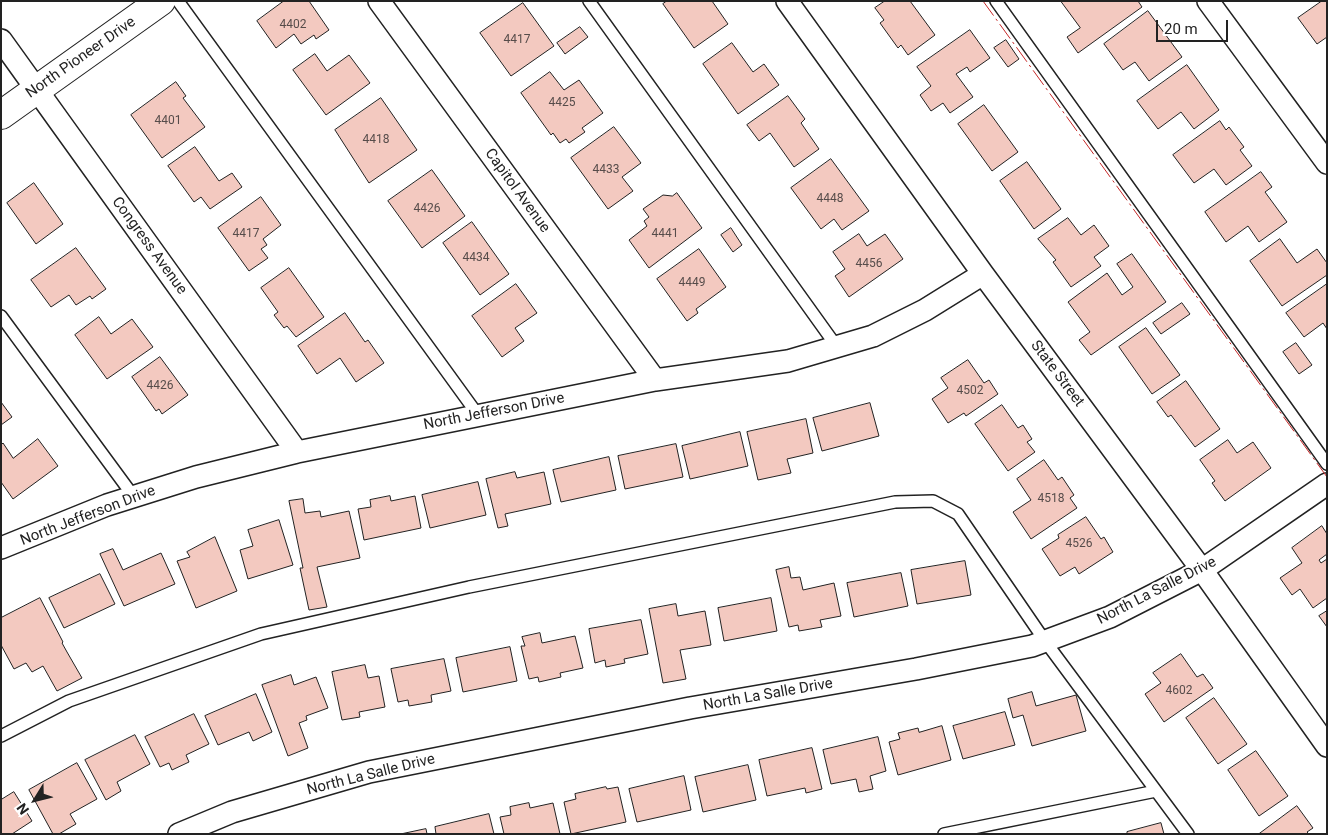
<!DOCTYPE html>
<style>
body{margin:0}
#map{position:relative;width:1328px;height:835px;overflow:hidden;background:#fff;font-family:Roboto,sans-serif}
canvas{display:block}
.frame{position:absolute;inset:0;border:2px solid #222;pointer-events:none}
.north{position:absolute;left:10px;top:775px;width:50px;height:50px;-webkit-text-stroke:4px #fff;paint-order:stroke;rotate:234deg;font-size:14px;font-weight:700;line-height:20px;text-align:center;color:#222}
.north::after{content:'';display:block;margin:auto;width:18px;height:22px;background:#222;clip-path:polygon(50% 0,100% 100%,50% 72%,0 100%)}
.scale{position:absolute;left:1156px;top:20px;width:72px;height:22px;box-sizing:border-box;border:2px solid #222;border-top:0;padding-left:6px;font-size:15px;line-height:18px;white-space:nowrap;color:#222;-webkit-text-stroke:4px #fff;paint-order:stroke}
</style>
<div id="map">
<canvas width="1328" height="835"></canvas>
<div class="frame"></div>
<div class="north">N</div>
<div class="scale">20 m</div>
</div>
<script>
const ctx = document.querySelector('canvas').getContext('2d');
ctx.lineJoin = 'round';
function fill(path, color) { ctx.fillStyle = color; ctx.fill(path, 'evenodd'); }
function trace(path, color, width, dash) { ctx.strokeStyle = color; ctx.lineWidth = width; ctx.lineCap = dash ? 'butt' : 'round'; ctx.setLineDash(dash || []); ctx.stroke(path); }
function write(font, color, halo, rows, align = 'center') {
  ctx.font = font + ' Roboto,sans-serif'; ctx.lineWidth = 4; ctx.setLineDash([]); ctx.textBaseline = 'middle'; ctx.strokeStyle = halo; ctx.fillStyle = color; for (const [text, x, y, turn = 0] of rows) {
    ctx.save(); ctx.translate(x, y); ctx.rotate((+turn || 0) * Math.PI / 180); ctx.textAlign = isNaN(turn) ? turn : align; if (halo) ctx.strokeText(text, 0, 0); ctx.fillText(text, 0, 0); ctx.restore();
  }
}
const building = new Path2D(`
 M284,1H309L329,30L316,39L314,35L301,44L294,34L276,48L257,21Z
 M667,1H712L728,24L694,48L663,4Z
 M885,1H910L935,35L908,55L901,45L898,48L880,23L884,20L875,8Z
 M1061,1H1138L1142,7L1078,53L1067,37L1080,28Z
 M1322,1H1327V37L1317,44L1298,18Z
 M523,3L554,46L511,76L480,33Z
 M1148,11L1182,57L1149,81L1135,62L1123,70L1104,44Z
 M580,27L588,37L565,54L557,43Z
 M970,30L990,58L970,72L967,67L956,74L973,97L950,113L943,103L931,111L920,95L931,86L917,67Z
 M1006,40L1019,59L1008,67L994,48Z
 M732,43L753,72L764,64L779,85L738,114L703,64Z
 M315,54L327,71L349,55L370,83L326,115L293,70Z
 M1187,65L1219,110L1194,129L1181,112L1158,129L1137,101Z
 M550,72L564,90L579,80L603,113L582,128L585,132L569,143L566,139L560,143L553,133L551,135L521,93Z
 M176,82L186,96L183,98L205,127L162,158L131,115Z
 M788,96L805,119L801,123L819,149L794,167L770,133L759,141L747,125Z
 M381,98L417,150L369,183L335,130Z
 M984,105L1018,152L992,171L958,124Z
 M1220,121L1226,130L1229,127L1244,147L1240,150L1252,166L1226,185L1214,169L1194,183L1173,155Z
 M614,127L641,163L622,177L633,191L608,209L571,158Z
 M195,147L219,181L232,173L242,187L210,209L201,197L194,202L168,166Z
 M831,159L869,211L842,230L834,219L821,229L791,188Z
 M1027,162L1061,209L1034,229L1000,181Z
 M432,170L465,216L422,248L388,201Z
 M1261,172L1272,187L1265,192L1287,222L1259,242L1248,226L1226,242L1205,212Z
 M34,183L63,224L36,244L7,203Z
 M677,193L702,228L649,268L629,240L647,226L644,221L649,217L643,209L663,195L672,196Z
 M261,197L281,225L263,239L267,245L261,249L268,258L249,271L218,228Z
 M1068,218L1081,235L1094,225L1109,246L1094,257L1101,266L1071,287L1053,262L1056,260L1038,239Z
 M472,222L509,274L480,295L443,243Z
 M731,228L742,245L733,252L721,235Z
 M859,234L867,246L885,234L903,259L849,297L835,276L845,269L833,252Z
 M1280,239L1297,263L1317,249L1327,263V275L1282,306L1250,261Z
 M76,248L106,289L92,299L90,296L76,305L69,295L51,307L31,280Z
 M699,249L726,287L696,309L698,313L687,321L657,279Z
 M1132,254L1166,302L1091,355L1079,340L1090,332L1068,302L1107,273L1122,295L1133,287L1117,264Z
 M289,268L324,317L296,337L287,326L284,328L274,315L278,312L261,288Z
 M516,284L537,313L515,328L524,341L502,357L472,316Z
 M1327,284V329L1323,323L1304,337L1286,313Z
 M1182,303L1190,314L1161,334L1153,323Z
 M345,313L365,342L368,340L384,363L356,382L340,358L317,374L298,346Z
 M99,317L111,334L132,319L153,347L107,379L75,335Z
 M1146,328L1180,375L1152,394L1119,347Z
 M1296,343L1312,365L1299,374L1283,352Z
 M160,357L188,395L162,414L159,409L156,411L132,377Z
 M968,360L984,383L989,380L998,394L966,416L964,413L948,423L932,399L948,388L941,378Z
 M1186,381L1220,429L1195,447L1171,415L1168,417L1157,402Z
 M1,402L12,417L1,425Z
 M870,403L879,436L822,451L813,418Z
 M1002,405L1018,428L1023,425L1032,439L1027,442L1035,452L1008,471L975,424Z
 M806,419L813,453L787,459L791,473L758,480L747,432Z
 M740,432L748,466L690,479L682,446Z
 M38,439L58,466L13,499L1,482V445L3,443L13,458Z
 M1228,440L1237,453L1253,442L1271,468L1225,501L1212,483L1215,481L1200,460Z
 M676,444L683,477L625,489L618,456Z
 M609,457L616,490L561,502L553,470Z
 M1044,460L1058,480L1062,477L1074,495L1070,498L1077,508L1031,539L1013,512L1031,500L1017,479Z
 M515,472L517,478L544,472L551,504L505,514L508,526L498,528L486,479Z
 M478,482L486,515L430,528L422,495Z
 M390,496L391,501L415,496L421,528L364,540L358,509L371,507L370,500Z
 M303,499L305,513L320,511L321,517L349,511L360,558L317,567L327,607L309,610L300,568H303L289,501Z
 M1086,517L1101,539L1104,537L1113,552L1079,574L1075,567L1060,576L1042,549L1059,538L1058,535Z
 M279,520L293,565L248,579L240,550L253,546L248,530Z
 M1322,526L1327,534V554L1319,560L1321,563L1327,559V598L1313,608L1300,589L1292,595L1280,578L1302,563L1292,548Z
 M215,537L237,591L196,608L177,561L190,557L187,552Z
 M113,549L123,570L161,553L175,584L124,606L100,554Z
 M965,561L971,595L917,604L911,570Z
 M789,567L791,578L800,577L803,590L834,583L841,616L820,620L822,627L799,631L798,625L789,627L776,570Z
 M901,573L908,606L854,617L847,583Z
 M100,574L115,604L64,628L49,598Z
 M40,598L63,642L62,643L67,652L82,678L57,691L43,666L32,672L26,663L14,669L1,645V618Z
 M771,598L777,631L724,641L718,608Z
 M676,604L678,616L705,611L711,645L680,650L686,679L663,683L649,609Z
 M1327,611V627L1319,616Z
 M641,620L648,654L624,659L625,663L606,667L605,660L595,663L589,629Z
 M540,633L542,643L575,636L583,668L560,673L561,677L539,682L538,677L529,679L521,646H525L522,637Z
 M510,647L517,681L463,692L456,658Z
 M1181,654L1197,677L1203,674L1213,688L1164,722L1145,694L1161,683L1153,673Z
 M444,659L451,691L431,695L432,702L409,706L408,700L398,702L391,669Z
 M365,665L368,678L379,676L385,707L359,712L360,717L342,720L332,672Z
 M291,675L294,685L316,677L328,708L306,716L307,720L299,723L308,748L288,756L262,685Z
 M1032,692L1036,706L1076,695L1086,731L1032,746L1023,715L1013,718L1008,699Z
 M256,694L272,732L253,741L249,732L218,745L205,716Z
 M1214,698L1247,744L1218,764L1186,718Z
 M1005,712L1015,745L963,759L953,726Z
 M194,714L209,744L186,755L189,762L172,770L169,763L160,767L145,737Z
 M942,726L951,760L898,775L889,742L900,739L898,733L918,728L919,732Z
 M135,735L150,764L117,782L121,791L106,800L85,760Z
 M878,737L886,771L870,776L873,789L859,792L856,779L831,784L823,750Z
 M812,748L822,789L806,793L805,788L767,796L759,760Z
 M1256,751L1288,796L1259,816L1228,770Z
 M77,763L97,799L70,814L76,824L59,834H53L29,790Z
 M748,765L756,800L703,812L695,777Z
 M684,776L691,810L637,822L629,789Z
 M606,787L607,789L618,787L626,822L571,834L564,802L576,799L575,794Z
 M14,792L32,821L12,834H1V800Z
 M529,803L530,808L553,803L560,834H504L500,817L511,815L510,807Z
 M1297,806L1313,828L1307,832L1309,834H1259Z
 M489,814L494,834H436L435,827Z
 M1161,823L1164,834H1127V832Z
 M426,829L427,834H401Z`);
fill(building, '#f3c9c0');
trace(building, '#222', 1);
const service = new Path2D(`
 M178,1L478,415
 M589,1L837,347
 M996,1L1327,464
 M1,316L134,497
 M1,736L69,701L261,634L469,587L895,502L933,501L958,514L1045,641L1188,834
 M944,834L1156,791`);
const minor = new Path2D(`
 M379,1L655,380
 M787,1L983,274L1202,570L1327,746
 M1208,1L1327,163
 M1,40L297,452
 M1,548L107,505L196,477L297,452L655,380L788,361L873,336L925,310L983,274
 M179,834L232,812L369,772L690,708L916,669L1032,646L1110,617L1202,570L1327,484`);
const tertiary = new Path2D(`
 M1,115L161,1`);
trace(service, '#222', 14);
trace(minor, '#222', 24);
trace(tertiary, '#222', 30);
trace(service, '#fff', 11);
trace(minor, '#fff', 21);
trace(tertiary, '#fff', 28);
trace(new Path2D(`
 M983,1L1327,477`), '#c62828', 1, [18, 4, 2.5, 4]);
write('12px', '#564c4a', null, [
 ["4402",293,25],
 ["4417",517,40],
 ["4425",562,103],
 ["4401",168,121],
 ["4418",376,140],
 ["4433",606,170],
 ["4448",830,199],
 ["4426",427,209],
 ["4417",246,234],
 ["4441",665,234],
 ["4434",476,258],
 ["4456",869,264],
 ["4449",692,283],
 ["4426",160,386],
 ["4502",970,391],
 ["4518",1051,499],
 ["4526",1079,544],
 ["4602",1179,691]
]);
write('15px', '#222', '#fff', [
 ["North Pioneer Drive",81,58,-35],
 ["Capitol Avenue",517,191,54],
 ["Congress Avenue",149,246,54],
 ["State Street",1057,374,53],
 ["North Jefferson Drive",494,412,-11],
 ["North Jefferson Drive",88,516,-21],
 ["North La Salle Drive",1157,591,-27],
 ["North La Salle Drive",768,695,-10],
 ["North La Salle Drive",371,775,-14]
]);
</script>
